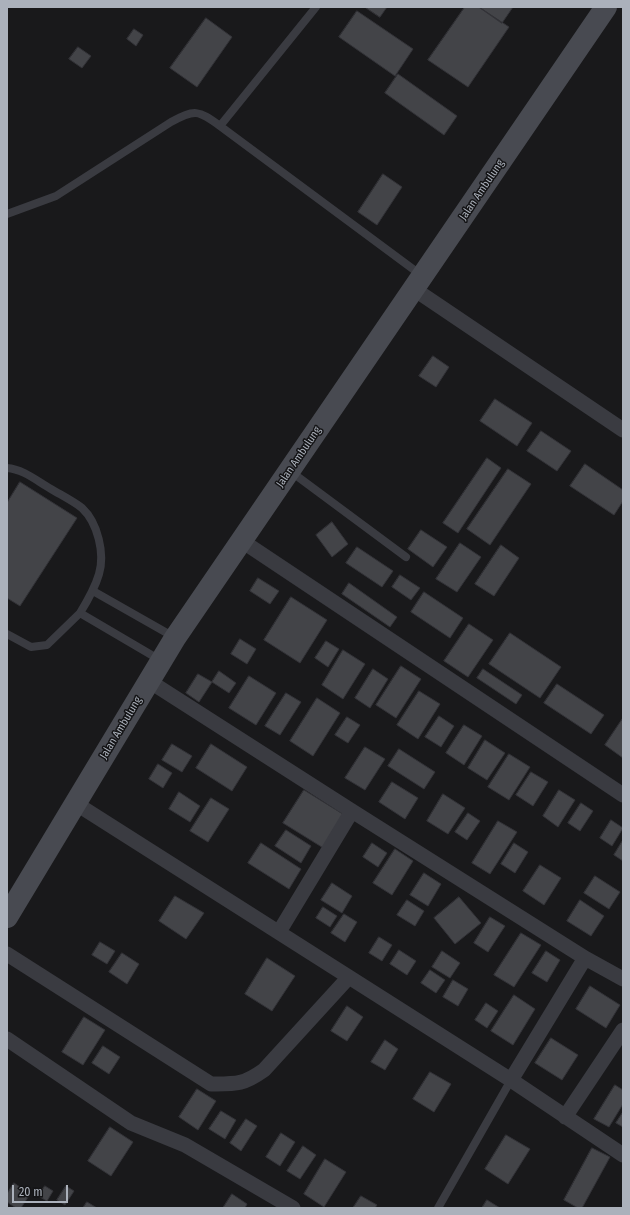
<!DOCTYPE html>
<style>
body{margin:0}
#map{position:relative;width:630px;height:1215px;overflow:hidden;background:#19191b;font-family:"Fira Sans Condensed",sans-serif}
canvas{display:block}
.frame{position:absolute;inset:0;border:8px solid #abb1bb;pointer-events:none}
.scale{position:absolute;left:12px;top:1185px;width:56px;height:18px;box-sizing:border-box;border:2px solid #abb1bb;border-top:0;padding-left:5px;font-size:12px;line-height:14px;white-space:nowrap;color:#abb1bb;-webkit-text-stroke:3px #141416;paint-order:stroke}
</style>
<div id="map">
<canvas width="630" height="1215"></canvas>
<div class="frame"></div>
<div class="scale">20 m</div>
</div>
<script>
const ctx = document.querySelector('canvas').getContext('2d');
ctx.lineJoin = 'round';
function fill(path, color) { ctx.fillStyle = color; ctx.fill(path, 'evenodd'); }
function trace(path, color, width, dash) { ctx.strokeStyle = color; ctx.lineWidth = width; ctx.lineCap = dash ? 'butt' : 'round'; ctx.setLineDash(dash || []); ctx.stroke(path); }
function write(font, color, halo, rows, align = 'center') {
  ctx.font = font + ' "Fira Sans Condensed",sans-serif'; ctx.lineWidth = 3; ctx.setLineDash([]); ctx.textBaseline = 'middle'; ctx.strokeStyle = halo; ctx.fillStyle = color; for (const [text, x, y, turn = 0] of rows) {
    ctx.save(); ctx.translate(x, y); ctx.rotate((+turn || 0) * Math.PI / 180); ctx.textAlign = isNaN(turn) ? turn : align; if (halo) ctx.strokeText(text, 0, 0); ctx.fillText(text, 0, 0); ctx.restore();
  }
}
const building = new Path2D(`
 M365,7H387L380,17Z
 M465,7H479L509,27L468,87L428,60Z
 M479,7H513L502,23Z
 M357,11L413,49L395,76L339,37Z
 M206,18L232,37L197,87L170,68Z
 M134,29L143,35L136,46L127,39Z
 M78,47L91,56L82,68L69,59Z
 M398,74L457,116L444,135L385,93Z
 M383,174L402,187L377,225L358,212Z
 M433,356L449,367L436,387L419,376Z
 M495,399L532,423L517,446L480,421Z
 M541,431L571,451L557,471L527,451Z
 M487,458L501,468L458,533L443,523Z
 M585,464L623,490V501L614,515L570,486Z
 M508,469L531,484L490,545L467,529Z
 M20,482L77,518L20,606L7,598V503Z
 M332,522L348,544L332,557L316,535Z
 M421,530L447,547L433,567L408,549Z
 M460,543L481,557L457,592L436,579Z
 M501,545L519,558L494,596L475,584Z
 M357,547L393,571L382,587L346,563Z
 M400,575L420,588L411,600L392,587Z
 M258,578L279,591L270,604L250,591Z
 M349,583L397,617L390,627L342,594Z
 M424,592L463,618L450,638L411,612Z
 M291,597L327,620L300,663L264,640Z
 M469,624L493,640L468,677L444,661Z
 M510,633L561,667L540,698L489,664Z
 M240,639L256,649L247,664L231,654Z
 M326,641L339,649L328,667L315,658Z
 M343,650L365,664L343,699L322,685Z
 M401,666L421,679L396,718L376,705Z
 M373,669L388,679L370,708L355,698Z
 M483,669L522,695L516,704L477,678Z
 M219,671L236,683L229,693L212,682Z
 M198,674L212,682L199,702L186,693Z
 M249,676L276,693L256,725L229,708Z
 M557,684L604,715L591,734L544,703Z
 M419,691L440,704L418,739L397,725Z
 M286,693L301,702L280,735L265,726Z
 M317,698L340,713L313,756L290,741Z
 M439,716L454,726L441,747L425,737Z
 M347,717L360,725L348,743L335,735Z
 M623,718V758L605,745Z
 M464,725L482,736L464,765L446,753Z
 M485,740L505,753L487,780L468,768Z
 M172,744L192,756L182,772L162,760Z
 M211,744L247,767L232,791L196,768Z
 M365,747L385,759L365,790L345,778Z
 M399,749L435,772L424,789L388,766Z
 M509,754L530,767L509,800L488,787Z
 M158,764L172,773L163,788L149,779Z
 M531,772L548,782L533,806L516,795Z
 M392,782L418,798L405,819L379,802Z
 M304,790L346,816L325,849L283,823Z
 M559,790L575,800L558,827L543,816Z
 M179,792L200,806L190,822L169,809Z
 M443,794L465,808L448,834L427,821Z
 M211,798L229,809L208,842L190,831Z
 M581,803L593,811L580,831L568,823Z
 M468,813L480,821L467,840L455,832Z
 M611,820L623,828L612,846L600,838Z
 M498,821L517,832L490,874L472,863Z
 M286,830L311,846L301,863L275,846Z
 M623,840V861L614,855Z
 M261,843L301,869L289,889L248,863Z
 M372,843L387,853L378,867L363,857Z
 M514,843L528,852L515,873L501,864Z
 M395,849L413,861L392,895L373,883Z
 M540,865L561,878L544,905L523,891Z
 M424,873L441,884L428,906L410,895Z
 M595,876L620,892L609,909L584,893Z
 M332,883L352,896L342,913L321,900Z
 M175,896L204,913L186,939L159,921Z
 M459,897L481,923L455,944L434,918Z
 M407,900L424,911L415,926L397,915Z
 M580,900L604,916L591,936L567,921Z
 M323,907L337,916L330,927L316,918Z
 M344,914L357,922L345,942L331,933Z
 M490,917L505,926L488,952L474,943Z
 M521,933L541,945L514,987L494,975Z
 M379,937L392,945L382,961L369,953Z
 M100,942L115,951L107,964L92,955Z
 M399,950L416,961L407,975L390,964Z
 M442,951L460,963L450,978L432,967Z
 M546,951L560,960L547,982L532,973Z
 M122,953L139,964L127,984L109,972Z
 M267,958L295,976L272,1011L245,994Z
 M430,970L445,980L436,993L421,983Z
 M453,980L468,989L458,1006L443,997Z
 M590,986L620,1005L606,1028L576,1009Z
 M514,995L535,1009L513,1045L491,1031Z
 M486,1003L498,1011L487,1028L475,1020Z
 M347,1006L363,1017L347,1041L331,1031Z
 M84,1017L105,1030L83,1065L62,1052Z
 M551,1038L578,1055L562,1080L535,1063Z
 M385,1040L398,1049L385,1070L371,1062Z
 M103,1046L120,1057L109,1074L92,1063Z
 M430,1072L451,1084L434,1112L413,1099Z
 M615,1085L623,1090V1104L609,1127L594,1119Z
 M197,1089L216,1101L198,1130L179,1117Z
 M221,1111L236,1120L225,1139L209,1129Z
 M623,1112V1127L616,1123Z
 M246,1119L257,1126L241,1151L230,1143Z
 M110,1127L133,1142L111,1176L88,1161Z
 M281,1133L295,1142L280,1166L266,1157Z
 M506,1135L530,1149L508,1184L485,1169Z
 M303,1146L316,1155L300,1179L287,1171Z
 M592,1148L610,1157L582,1208H578L564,1200Z
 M325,1159L346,1172L324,1207L304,1194Z
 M14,1183L30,1194L21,1208H16L7,1202V1194Z
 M45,1186L53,1191L47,1201L38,1196Z
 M66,1186L74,1191L65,1205L57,1200Z
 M232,1194L247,1204L245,1208H223Z
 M361,1196L377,1205L375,1208H353Z
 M487,1200L500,1208H482Z
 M87,1202L97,1208H83Z`);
fill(building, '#434448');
trace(building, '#333338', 1);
trace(new Path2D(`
 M220,126L316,7
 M7,214L56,196L171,122C195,109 198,110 220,126L421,275
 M7,468C23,469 37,481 51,489C61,495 73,501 82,508C98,523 105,554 99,574C95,588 88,600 80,613
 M290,471L406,557
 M93,591L174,637
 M7,634L31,647L47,645L80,613L160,660
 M438,1208L511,1080`), '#3a3b41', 8);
trace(new Path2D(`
 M414,289L623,430
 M242,541L623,795
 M149,681L352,811L585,958L511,1080
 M75,803L511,1080L623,1155
 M279,932L352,811
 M7,954L211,1084C236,1084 243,1085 264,1070L349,977
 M585,958L623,979
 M7,1039L131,1123L185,1145L293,1208
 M565,1117L623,1030`), '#3a3b41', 15);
trace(new Path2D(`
 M7,917L175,638L606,7`), '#484a51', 22);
write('11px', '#abb1bb', '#141416', [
 ["Jalan Ambulung",482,190,-56],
 ["Jalan Ambulung",299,457,-56],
 ["Jalan Ambulung",121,728,-59]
]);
</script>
